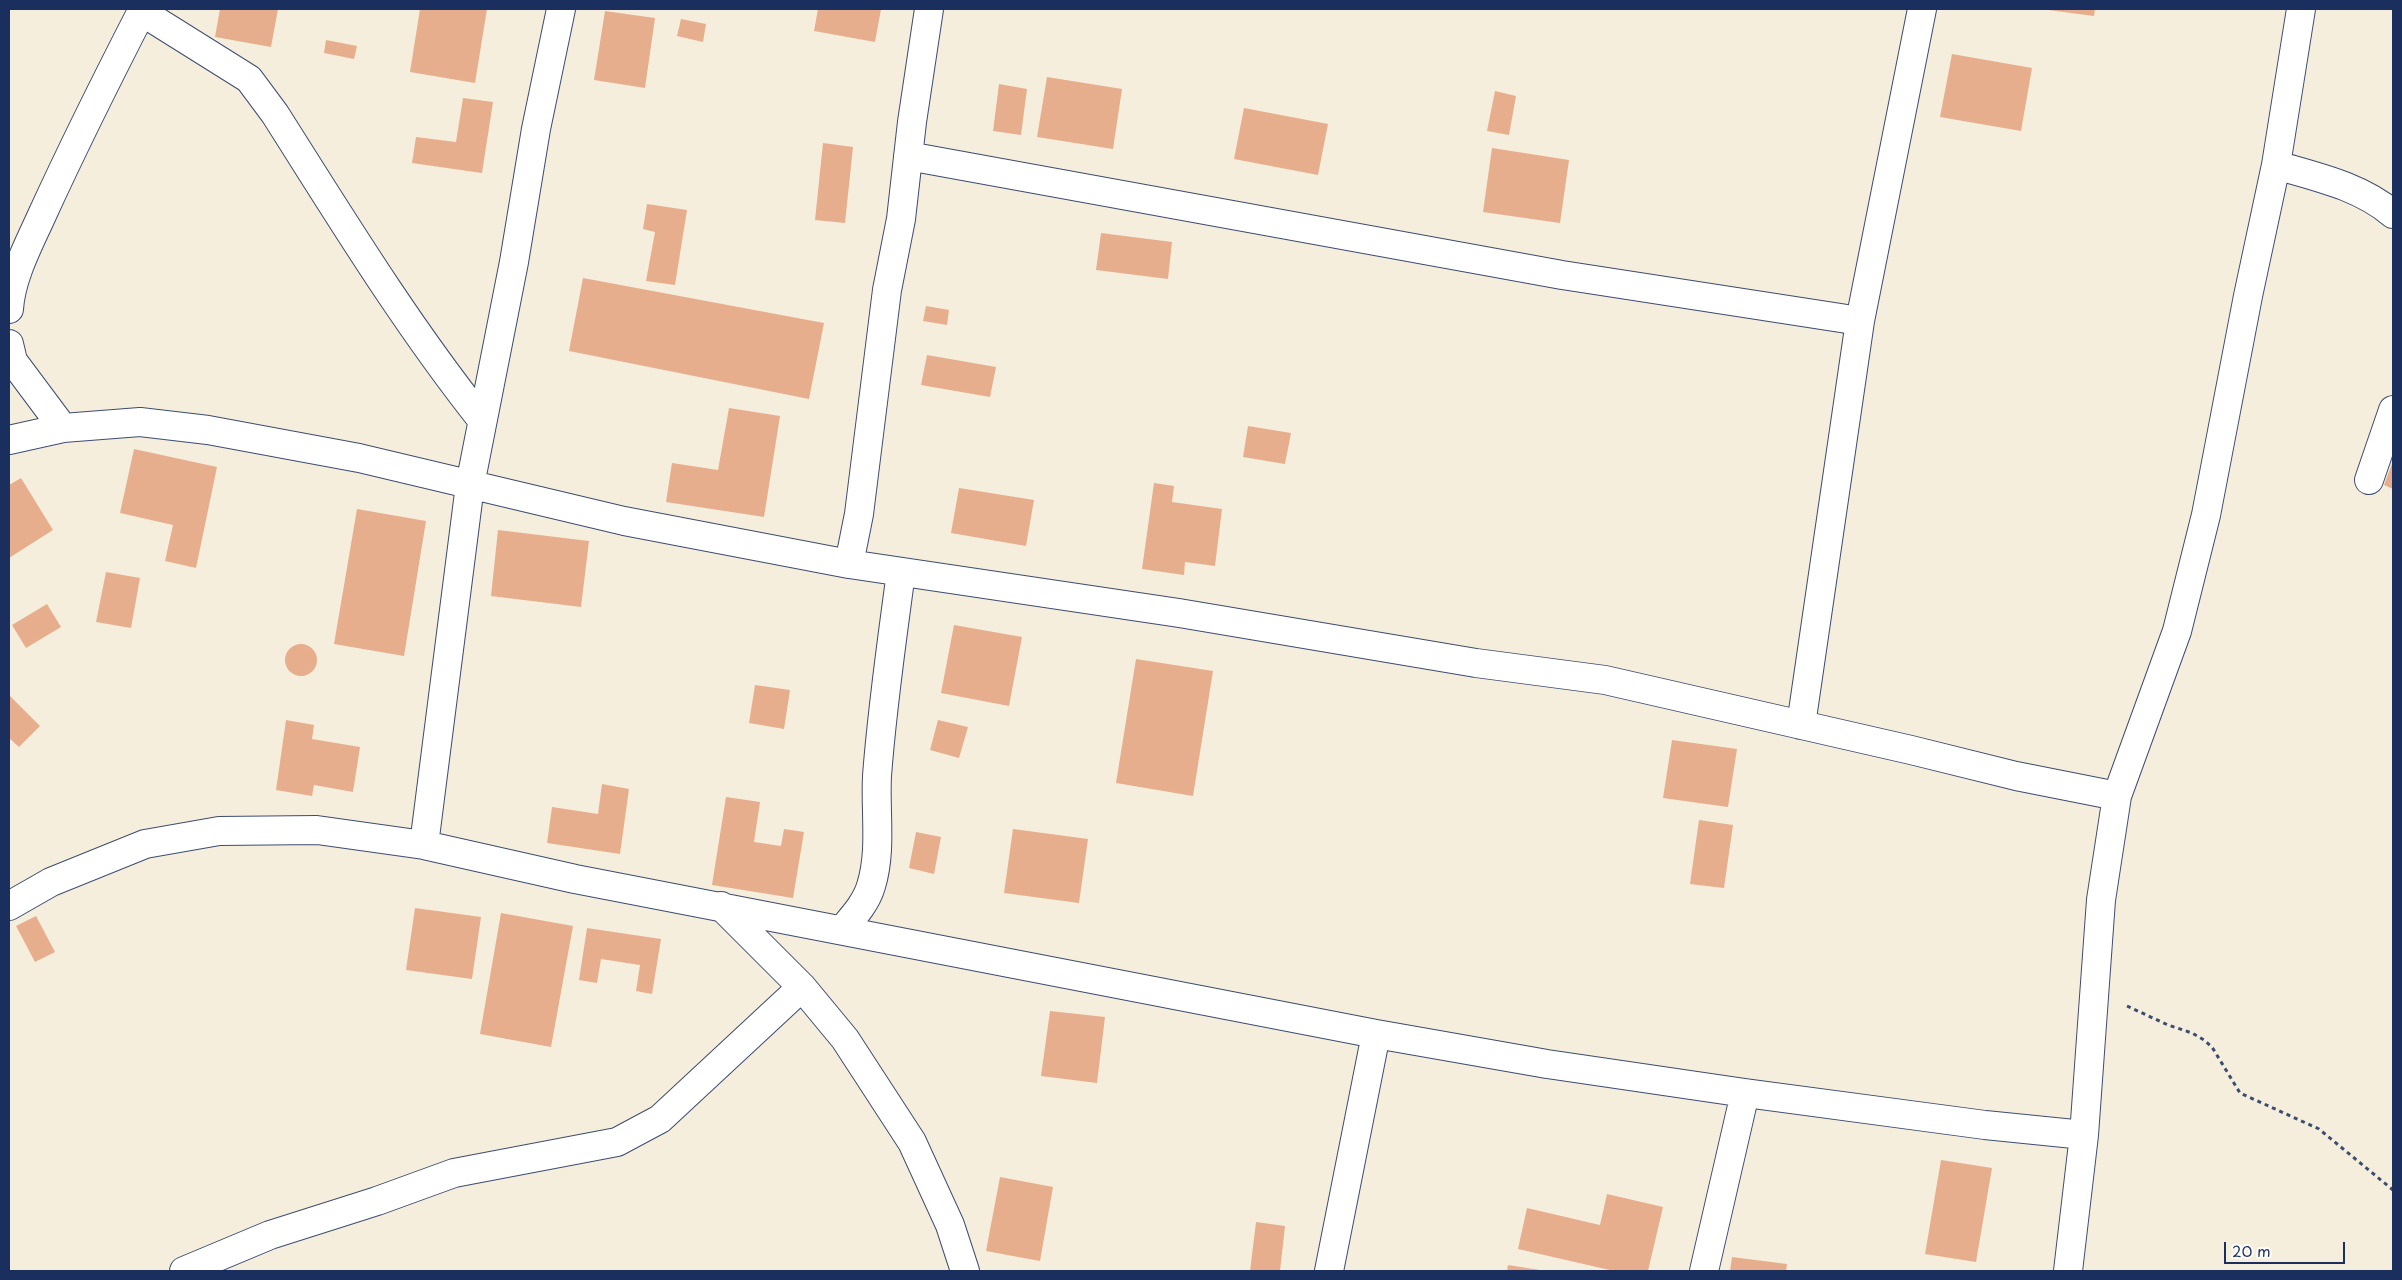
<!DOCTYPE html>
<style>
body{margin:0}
#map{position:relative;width:2402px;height:1280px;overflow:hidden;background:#f6eedc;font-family:"Playpen Sans",sans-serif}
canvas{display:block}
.frame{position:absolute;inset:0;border:10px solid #1b2f5e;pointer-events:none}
.scale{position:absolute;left:2224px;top:1242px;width:121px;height:22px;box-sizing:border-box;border:2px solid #1b2f5e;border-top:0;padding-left:6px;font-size:15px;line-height:18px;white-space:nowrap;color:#1b2f5e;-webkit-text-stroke:4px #fdfcf7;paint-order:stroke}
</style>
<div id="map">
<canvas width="2402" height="1280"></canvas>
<div class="frame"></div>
<div class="scale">20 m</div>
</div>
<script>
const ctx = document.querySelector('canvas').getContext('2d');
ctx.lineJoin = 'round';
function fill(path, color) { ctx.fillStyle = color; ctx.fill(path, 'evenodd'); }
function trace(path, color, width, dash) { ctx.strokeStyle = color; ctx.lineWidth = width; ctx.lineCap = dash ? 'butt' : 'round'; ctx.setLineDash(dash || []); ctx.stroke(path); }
fill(new Path2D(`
 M220,9H278L271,47L215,37Z
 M420,9H487L475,83L410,72Z
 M818,9H881L875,42L814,31Z
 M2049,9H2095L2094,16L2048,10Z
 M605,11L655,18L645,88L594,80Z
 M681,19L706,24L703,42L677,36Z
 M326,40L357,46L354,59L324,53Z
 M1952,54L2032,68L2021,131L1940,117Z
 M1047,77L1122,89L1113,149L1037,137Z
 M999,84L1027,89L1021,135L993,131Z
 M1495,91L1516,96L1509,135L1487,131Z
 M463,98L493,102L482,173L412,163L416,137L456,142Z
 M1244,108L1328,124L1318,175L1234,159Z
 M823,143L853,147L845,223L815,220Z
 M1492,148L1569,160L1560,223L1483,212Z
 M647,204L687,210L675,285L646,281L655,232L643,229Z
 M1101,233L1172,242L1168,279L1096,270Z
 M583,278L824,323L809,399L569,351Z
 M926,306L949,310L947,325L923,321Z
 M927,355L996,367L990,397L921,385Z
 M729,408L780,416L764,517L666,502L672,463L718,470Z
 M1248,426L1291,433L1285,464L1243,457Z
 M134,449L217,467L196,568L165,561L173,525L120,513Z
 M2393,461V489L2384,485Z
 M21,478L53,530L9,558V485Z
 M1154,483L1174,486L1172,502L1222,509L1215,566L1185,562L1184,575L1142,569Z
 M959,488L1034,500L1026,546L951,533Z
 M357,509L426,521L404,656L334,644Z
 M498,530L589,541L581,607L491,596Z
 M106,572L140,578L131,628L96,622Z
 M47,604L61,627L26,648L12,625Z
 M954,625L1022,637L1009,706L941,693Z
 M285 660a16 16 0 1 1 32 0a16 16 0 1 1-32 0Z
 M1136,659L1213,671L1193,796L1116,783Z
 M755,685L790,690L784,729L749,723Z
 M9,695L40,726L19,747L9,738Z
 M286,720L314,725L312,739L360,747L353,792L314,785L312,796L276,790Z
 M938,720L968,727L959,758L930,750Z
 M1672,740L1737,749L1728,807L1663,798Z
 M602,784L629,789L620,854L547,843L552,807L598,814Z
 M726,797L760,802L754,842L781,846L784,829L804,832L793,898L712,885Z
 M1699,820L1733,825L1724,888L1690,884Z
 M1013,829L1088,839L1079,903L1004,893Z
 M916,832L941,837L934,874L909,868Z
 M415,908L481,917L472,979L406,970Z
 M501,913L573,926L551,1047L480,1034Z
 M36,916L55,952L35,962L16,926Z
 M587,928L661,939L652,994L636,991L640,965L601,959L597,983L579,980Z
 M1050,1011L1105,1017L1097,1083L1041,1076Z
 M1941,1160L1992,1168L1976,1262L1925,1254Z
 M1000,1177L1053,1187L1040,1261L986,1251Z
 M1607,1194L1663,1207L1648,1271H1614L1518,1249L1527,1208L1600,1225Z
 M1256,1222L1285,1226L1280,1271H1250Z
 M1732,1257L1787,1264L1786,1271H1730Z
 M1508,1265L1540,1270V1271H1507Z`), '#e7ae8d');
const street = new Path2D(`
 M142,12L249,79L275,114C341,218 405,323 482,420
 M908,156L1562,275L1860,321
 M2276,165C2317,177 2360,186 2393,214
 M9,309C11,277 29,244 42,215C74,145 108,77 143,9
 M9,344L13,361L63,428
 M9,440L63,428L140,422L208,430L359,458L624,521L849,564L1179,613L1476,663L1605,680L1911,750L2016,776L2117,796
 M2369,480L2393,410
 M849,564L859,514L887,290L901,219L912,122L929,9
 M1801,725L1860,321L1922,9
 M424,845L470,485L514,262L536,129L561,9
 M9,906L51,882L145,844L219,831L317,830L424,845L575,879L1376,1034L1547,1064L1745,1093L1985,1125L2084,1135
 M721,906L802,987L845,1039L912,1142L950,1225L965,1271
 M842,930C853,917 866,903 871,886C882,851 875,811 877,776C882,708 892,640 901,572
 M184,1271L270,1235L377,1201L454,1173L617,1142L660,1119L802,987
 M1329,1271L1376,1034
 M1704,1271L1745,1093
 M2068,1271L2084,1135L2101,900L2117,796L2177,631L2206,515L2248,296L2276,165L2301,9`);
trace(street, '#3c4c71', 30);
trace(new Path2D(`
 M2127,1006L2168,1025L2192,1033L2204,1040L2212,1047L2240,1093L2319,1129L2393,1190`), '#3c4c71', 3, [4, 4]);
trace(street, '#fff', 28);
</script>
